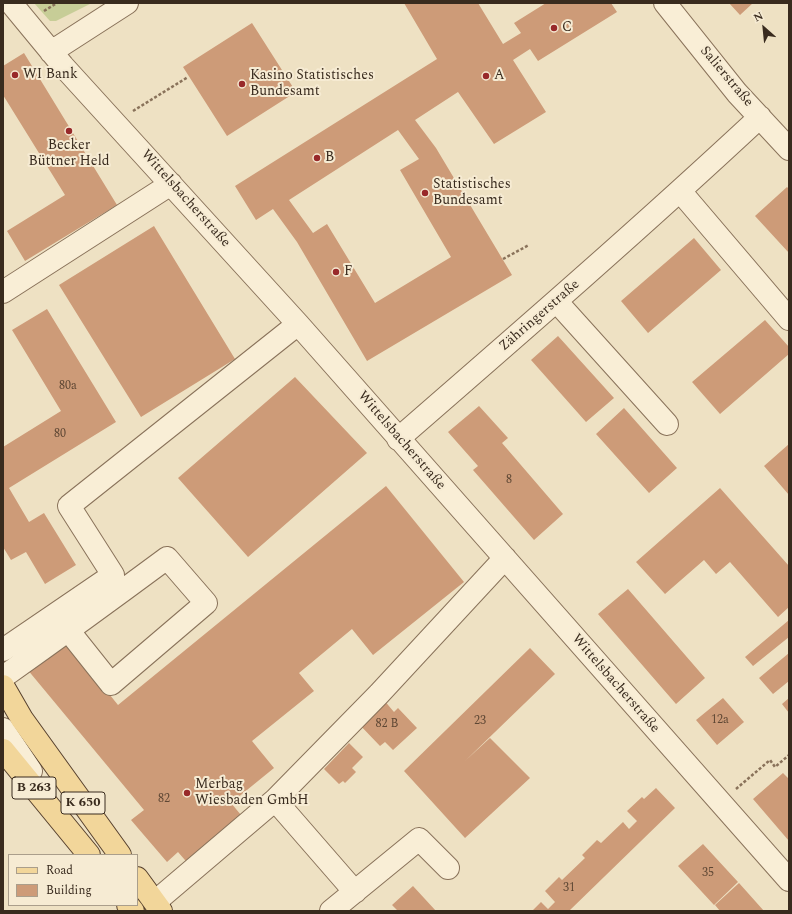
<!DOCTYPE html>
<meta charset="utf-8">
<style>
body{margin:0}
#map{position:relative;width:792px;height:914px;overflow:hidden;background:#eee1c3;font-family:Spectral,serif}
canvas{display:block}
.frame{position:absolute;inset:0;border:4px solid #392b1e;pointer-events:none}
.legend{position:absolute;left:8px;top:854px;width:130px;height:52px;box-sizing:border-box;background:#f6ebd3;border:1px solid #aa9e8b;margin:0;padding:5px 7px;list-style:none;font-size:12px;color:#392b1e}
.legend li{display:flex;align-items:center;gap:8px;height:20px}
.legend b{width:20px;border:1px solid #aa9e8b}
.north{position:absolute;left:744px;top:8px;width:40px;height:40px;-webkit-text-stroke:3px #f6ebd3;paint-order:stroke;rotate:333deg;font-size:11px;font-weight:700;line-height:16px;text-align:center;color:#392b1e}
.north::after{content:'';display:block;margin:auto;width:14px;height:18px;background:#392b1e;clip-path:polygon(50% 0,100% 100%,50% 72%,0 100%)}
</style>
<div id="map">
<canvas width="792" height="914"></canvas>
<div class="frame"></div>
<ul class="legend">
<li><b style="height:5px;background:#f2d69a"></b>Road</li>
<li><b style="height:11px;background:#cd9b78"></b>Building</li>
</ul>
<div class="north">N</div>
</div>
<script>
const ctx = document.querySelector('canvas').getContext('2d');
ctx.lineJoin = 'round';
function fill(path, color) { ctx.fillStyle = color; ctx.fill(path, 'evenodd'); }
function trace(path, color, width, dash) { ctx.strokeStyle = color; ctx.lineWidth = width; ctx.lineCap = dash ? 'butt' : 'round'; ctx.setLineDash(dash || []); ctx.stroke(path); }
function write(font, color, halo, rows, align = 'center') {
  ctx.font = font + ' Spectral,serif'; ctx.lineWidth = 4; ctx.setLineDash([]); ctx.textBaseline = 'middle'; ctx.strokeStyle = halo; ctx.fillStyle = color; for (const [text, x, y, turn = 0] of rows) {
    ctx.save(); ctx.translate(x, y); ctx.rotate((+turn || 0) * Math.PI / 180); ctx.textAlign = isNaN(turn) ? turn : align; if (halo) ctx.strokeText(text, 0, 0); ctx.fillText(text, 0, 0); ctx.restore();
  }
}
fill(new Path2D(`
 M34,3H92L56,21H50Z`), '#c7cd97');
fill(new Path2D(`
 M404,3H478L503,44L521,33L514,23L546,3H611L617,12L538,61L530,49L513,60L546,112L494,144L458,92L415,120L436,148L512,275L367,361L297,242L273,209L256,220L235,186L437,59ZM398,130L419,159L400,170L451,257L375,303L327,224L313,233L289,200Z
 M729,3H753L740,15Z
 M252,23L296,92L227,136L183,67Z
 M24,53L117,205L25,261L7,231L65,195L3,95V66Z
 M787,187L789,189V253L755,216Z
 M154,226L235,359L141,417L59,285Z
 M694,238L721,270L648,333L621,301Z
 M47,309L116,422L9,488L29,522L44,513L76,565L45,584L26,552L11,560L3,547V447L61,411L12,330Z
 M765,320L789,347V354L720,414L692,382Z
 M558,336L614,398L586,422L531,360Z
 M295,377L367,453L248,557L178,478Z
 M479,406L508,438L502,443L563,514L534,540L473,470L478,466L448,432Z
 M624,408L677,468L649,493L596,434Z
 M789,444V495L764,466Z
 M386,486L464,582L373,655L352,629L299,673L314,691L252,741L274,768L231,803L246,821L191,867L178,852L167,862L131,820L144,810L27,669L64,638L118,705Z
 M720,488L789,566V607L778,617L730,562L716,574L704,560L665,594L636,562Z
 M628,589L705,678L676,704L598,614Z
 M789,620V637L753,666L745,657Z
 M530,648L555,674L465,761L490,738L530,778L465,838L404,771Z
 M789,653V681L773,694L759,678Z
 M723,698L744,722L717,745L696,720Z
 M789,698V713L782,704Z
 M383,699L394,712L398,708L417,728L393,750L385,742L380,746L357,722Z
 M349,743L363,757L352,768L356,772L345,783L343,781L339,784L324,769Z
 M783,773L789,779V841L753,799Z
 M656,788L675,808L569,911H532L541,902L548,909L555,902L545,891L559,877L562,880L585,858L582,855L597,840L601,843L623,822L629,829L637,821L627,811L642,797L644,799Z
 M703,844L738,882L714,905L678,866Z
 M739,883L764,911H720L715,905Z
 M413,886L436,911H398L392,905Z`), '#cd9b78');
const minor = new Path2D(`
 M11,3L63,66L298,324L789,880
 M665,3L737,93L789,149
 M51,52L127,3
 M680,191L789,319
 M3,292L171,184
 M557,302L667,424
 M398,439C520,333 642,227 760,117
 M3,650L113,575L69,506L298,324
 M3,677C58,638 113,598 167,558L206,603L111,684L68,630
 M3,729L31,771
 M275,800L355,892
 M155,902L275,800L379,694L505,558
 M331,911L419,839L448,868`);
const major = new Path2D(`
 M3,686L22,719L120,855
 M3,750L89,855
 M137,878L161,911
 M128,905L133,911`);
trace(minor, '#89725a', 24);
trace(major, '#57412e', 24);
trace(new Path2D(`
 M44,11L57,3
 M133,111L188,77
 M503,259L529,245
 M736,789L770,760L775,767L789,755`), '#89725a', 2.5, [3, 2]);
trace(minor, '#f9eed6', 22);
trace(major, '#f2d69a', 22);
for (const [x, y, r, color] of [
 [554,28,4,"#98292a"],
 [15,75,4,"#98292a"],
 [486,76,4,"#98292a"],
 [242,84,4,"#98292a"],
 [69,131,4,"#98292a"],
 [317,158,4,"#98292a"],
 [425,193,4,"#98292a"],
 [336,272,4,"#98292a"],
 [187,793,4,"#98292a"]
]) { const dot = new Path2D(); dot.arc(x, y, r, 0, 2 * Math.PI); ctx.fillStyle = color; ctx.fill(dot); trace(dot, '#f6ebd3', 1.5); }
write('12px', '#5e4734', null, [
 ["80a",68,387],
 ["80",60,435],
 ["8",509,481],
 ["12a",720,721],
 ["23",480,722],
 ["82 B",387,725],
 ["82",164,800],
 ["35",708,874],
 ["31",569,889]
]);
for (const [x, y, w] of [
 [34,788,44],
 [83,803,44]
]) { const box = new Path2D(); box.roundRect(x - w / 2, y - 11, w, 22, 3); ctx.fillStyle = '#f6ebd3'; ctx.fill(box); trace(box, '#392b1e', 1); }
write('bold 13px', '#392b1e', null, [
 ["B 263",34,788],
 ["K 650",83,803]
]);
write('14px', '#392b1e', '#f6ebd3', [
 ["C",562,28],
 ["WI Bank",23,75],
 ["Kasino Statistisches",250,76],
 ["Bundesamt",250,92],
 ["A",494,76],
 ["Becker",69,146,"center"],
 ["Büttner Held",69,162,"center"],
 ["B",325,158],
 ["Statistisches",433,185],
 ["Bundesamt",433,201],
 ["F",344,272],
 ["Merbag",195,785],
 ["Wiesbaden GmbH",195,801]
], 'left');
write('14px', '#392b1e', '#f6ebd3', [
 ["Salierstraße",726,77,50],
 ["Wittelsbacherstraße",185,199,48],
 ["Zähringerstraße",540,316,-41],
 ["Wittelsbacherstraße",401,441,49],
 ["Wittelsbacherstraße",615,684,49]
]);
</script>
